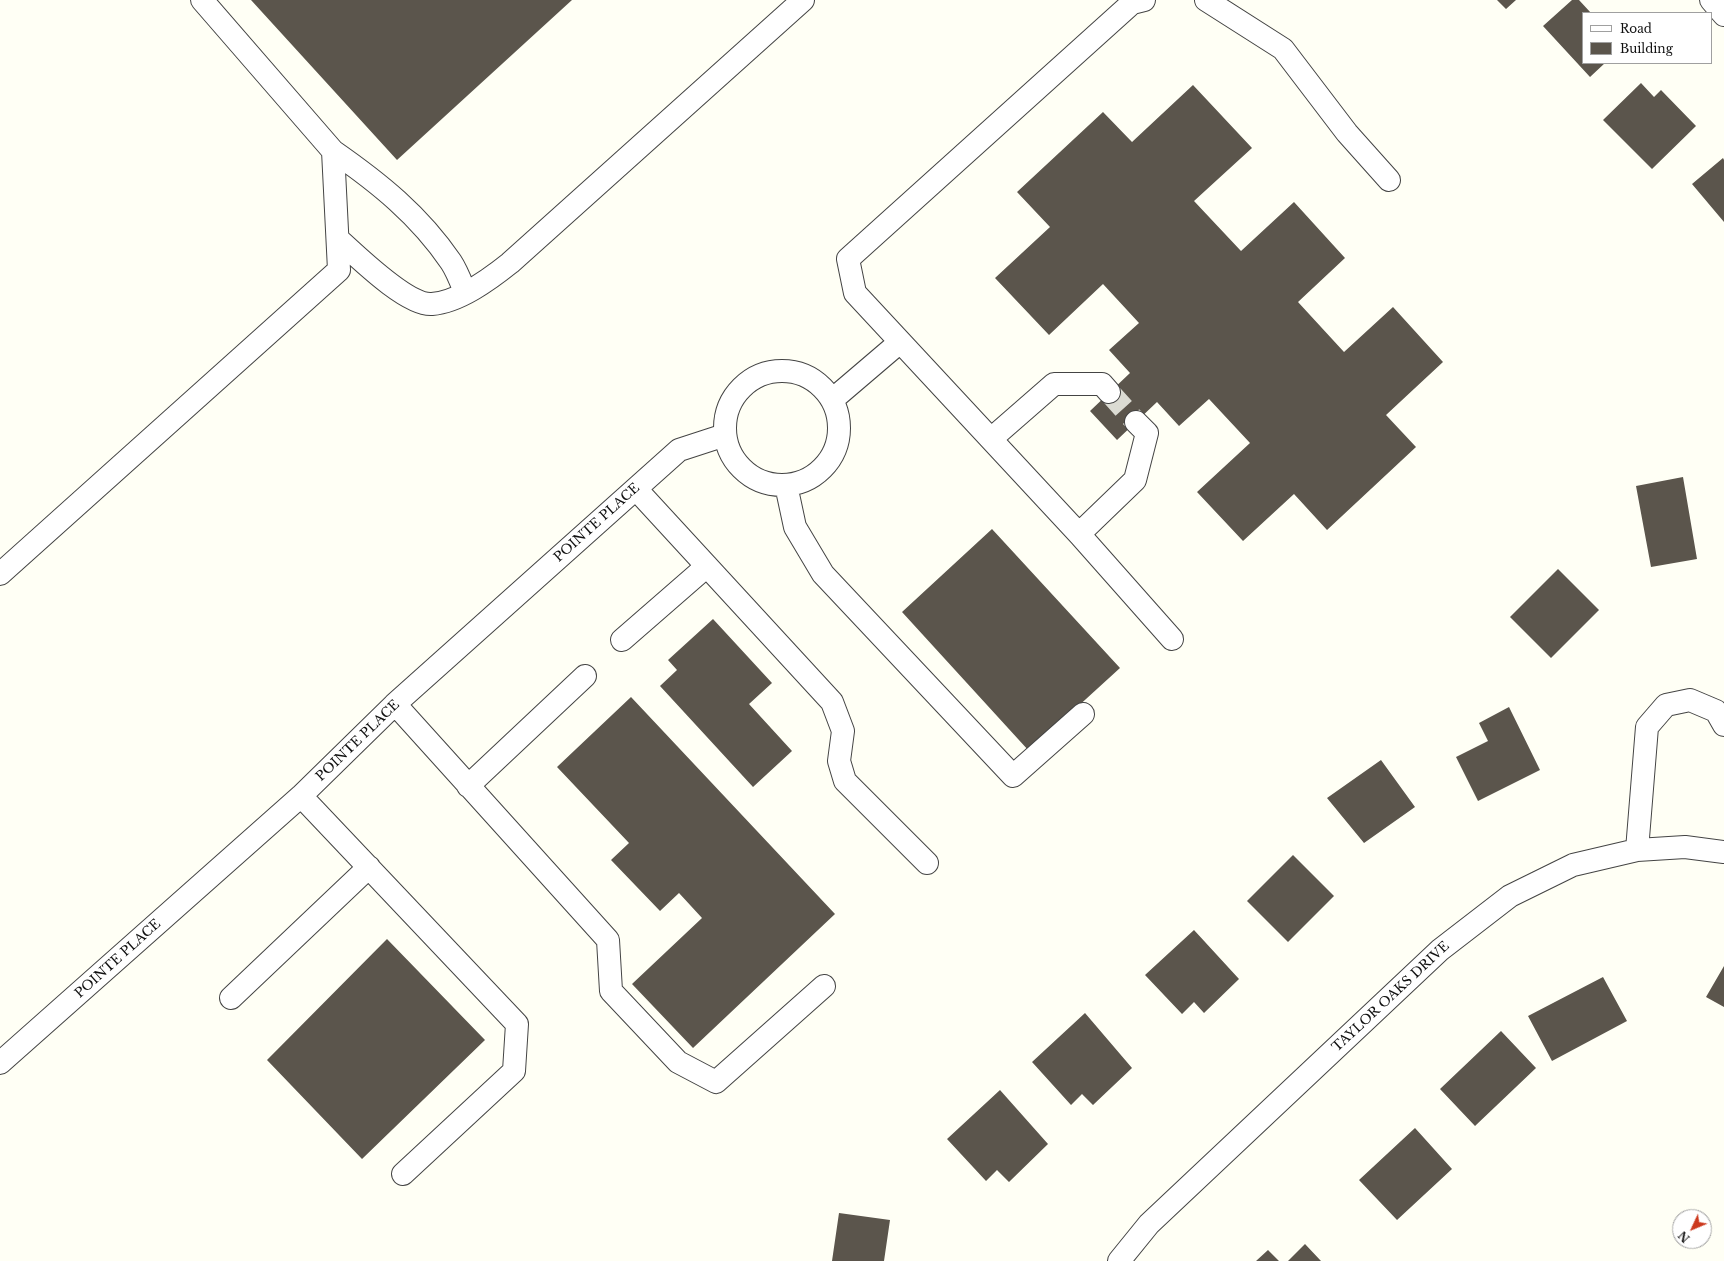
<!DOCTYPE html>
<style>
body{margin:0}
#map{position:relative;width:1724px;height:1261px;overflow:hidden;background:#fffff5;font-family:"Libre Baskerville",serif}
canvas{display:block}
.legend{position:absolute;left:1582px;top:12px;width:130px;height:52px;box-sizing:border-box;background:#fff;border:1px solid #a0a0a0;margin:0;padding:5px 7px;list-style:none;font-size:12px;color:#111}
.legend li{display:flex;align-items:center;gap:8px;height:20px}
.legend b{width:20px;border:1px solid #a0a0a0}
.north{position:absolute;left:1672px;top:1209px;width:40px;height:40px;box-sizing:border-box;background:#fff;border:1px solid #a0a0a0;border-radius:50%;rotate:226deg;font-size:11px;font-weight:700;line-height:16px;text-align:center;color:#111}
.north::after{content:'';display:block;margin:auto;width:14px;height:18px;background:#cc391e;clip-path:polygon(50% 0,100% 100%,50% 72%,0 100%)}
</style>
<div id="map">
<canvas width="1724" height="1261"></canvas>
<ul class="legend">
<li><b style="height:5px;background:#fff"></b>Road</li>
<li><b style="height:11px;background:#5b554c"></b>Building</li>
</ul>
<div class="north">N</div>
</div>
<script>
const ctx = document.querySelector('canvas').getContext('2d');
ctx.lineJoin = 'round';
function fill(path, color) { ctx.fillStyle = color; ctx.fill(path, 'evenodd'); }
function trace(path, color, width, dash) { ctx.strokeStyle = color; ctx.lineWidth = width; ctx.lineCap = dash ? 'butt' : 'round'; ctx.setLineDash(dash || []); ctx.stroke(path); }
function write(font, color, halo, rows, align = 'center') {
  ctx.font = font + ' "Libre Baskerville",serif'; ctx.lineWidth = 4; ctx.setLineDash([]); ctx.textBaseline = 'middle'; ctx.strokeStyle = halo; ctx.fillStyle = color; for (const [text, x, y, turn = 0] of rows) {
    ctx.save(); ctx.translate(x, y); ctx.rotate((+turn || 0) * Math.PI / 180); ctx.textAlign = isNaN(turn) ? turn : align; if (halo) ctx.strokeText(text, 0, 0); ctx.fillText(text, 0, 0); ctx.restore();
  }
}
fill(new Path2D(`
 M251,0H572L397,160Z
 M1497,0H1516L1506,9Z
 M1572,0H1579L1591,13H1583V63H1605L1590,77L1543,26Z
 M1641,83L1654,97L1661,90L1696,126L1652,169L1603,120Z
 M1193,85L1252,148L1194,201L1241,251L1294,202L1345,258L1298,302L1344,352L1393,307L1443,362L1386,415L1416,447L1327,530L1294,494L1243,541L1197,492L1250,443L1209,399L1179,426L1157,402L1117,440L1090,411L1130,373L1109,350L1139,323L1103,284L1049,335L995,278L1050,227L1017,192L1103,112L1132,142Z
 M1723,158L1724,160V222L1692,184Z
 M1683,477L1697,559L1651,567L1636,486Z
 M992,529L1120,668L1029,751L902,612Z
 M1558,569L1599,610L1551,658L1510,617Z
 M713,619L772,683L749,704L792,751L753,787L660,686L677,670L668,660Z
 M631,697L835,914L693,1048L632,984L702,918L679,893L660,911L611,860L629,843L557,767Z
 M1509,707L1540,770L1478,801L1456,757L1488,741L1479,723Z
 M1381,760L1415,807L1364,843L1327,798Z
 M1293,855L1334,896L1288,942L1247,901Z
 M1194,930L1239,979L1204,1013L1194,1002L1182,1014L1145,975Z
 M387,939L485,1040L362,1159L267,1060Z
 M1724,966V1007L1706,997Z
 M1603,977L1627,1021L1552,1061L1528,1016Z
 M1085,1013L1132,1068L1093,1105L1082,1094L1071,1105L1032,1062Z
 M1501,1031L1536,1068L1475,1126L1440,1089Z
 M1000,1090L1048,1144L1009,1182L997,1170L986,1181L947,1139Z
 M1415,1128L1452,1169L1397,1220L1359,1180Z
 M839,1213L890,1220L884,1261H832Z
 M1305,1244L1321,1261H1288Z
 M1268,1250L1279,1261H1256Z`), '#5b554c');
trace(new Path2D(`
 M1109,392L1136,422`), '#dbdbd3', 22, [22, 11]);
const minor = new Path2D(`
 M1144,0L1132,3L848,259L855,293L1079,534L1172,639
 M1206,0L1283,49L1347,133L1389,180
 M1711,0L1724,15
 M333,151C379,183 419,215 451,262C457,271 461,282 465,292
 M338,239C357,256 407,306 432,304C459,302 490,279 510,263L803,0
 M725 428a57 57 0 1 1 114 0a57 57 0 1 1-114 0Z
 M832,400L900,342
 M991,439L1054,384H1102L1109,392
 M786,485L795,527L823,574L1013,776L1083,714
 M636,489L832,702L843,731L839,761L845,781L927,863
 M1079,534L1135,480L1147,433L1136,422
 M0,574L339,270L333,151L202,0
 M622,640L707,566
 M395,704L608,940L611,991L678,1062L716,1082L824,986
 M468,786L585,676
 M301,796L517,1024L514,1071L403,1174
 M1637,850L1647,727L1666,705L1690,700L1716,711L1724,725
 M231,998L369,867
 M0,1063L301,796L395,704L679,450L725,435
 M1119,1261L1149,1224L1440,950L1510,896L1573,865L1637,850L1685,847L1724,852`);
trace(minor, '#444', 24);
trace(minor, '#fff', 22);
write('13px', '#111', '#fff', [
 ["POINTE PLACE",597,523,-42],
 ["POINTE PLACE",358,741,-44],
 ["POINTE PLACE",118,959,-42],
 ["TAYLOR OAKS DRIVE",1391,997,-43]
]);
</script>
